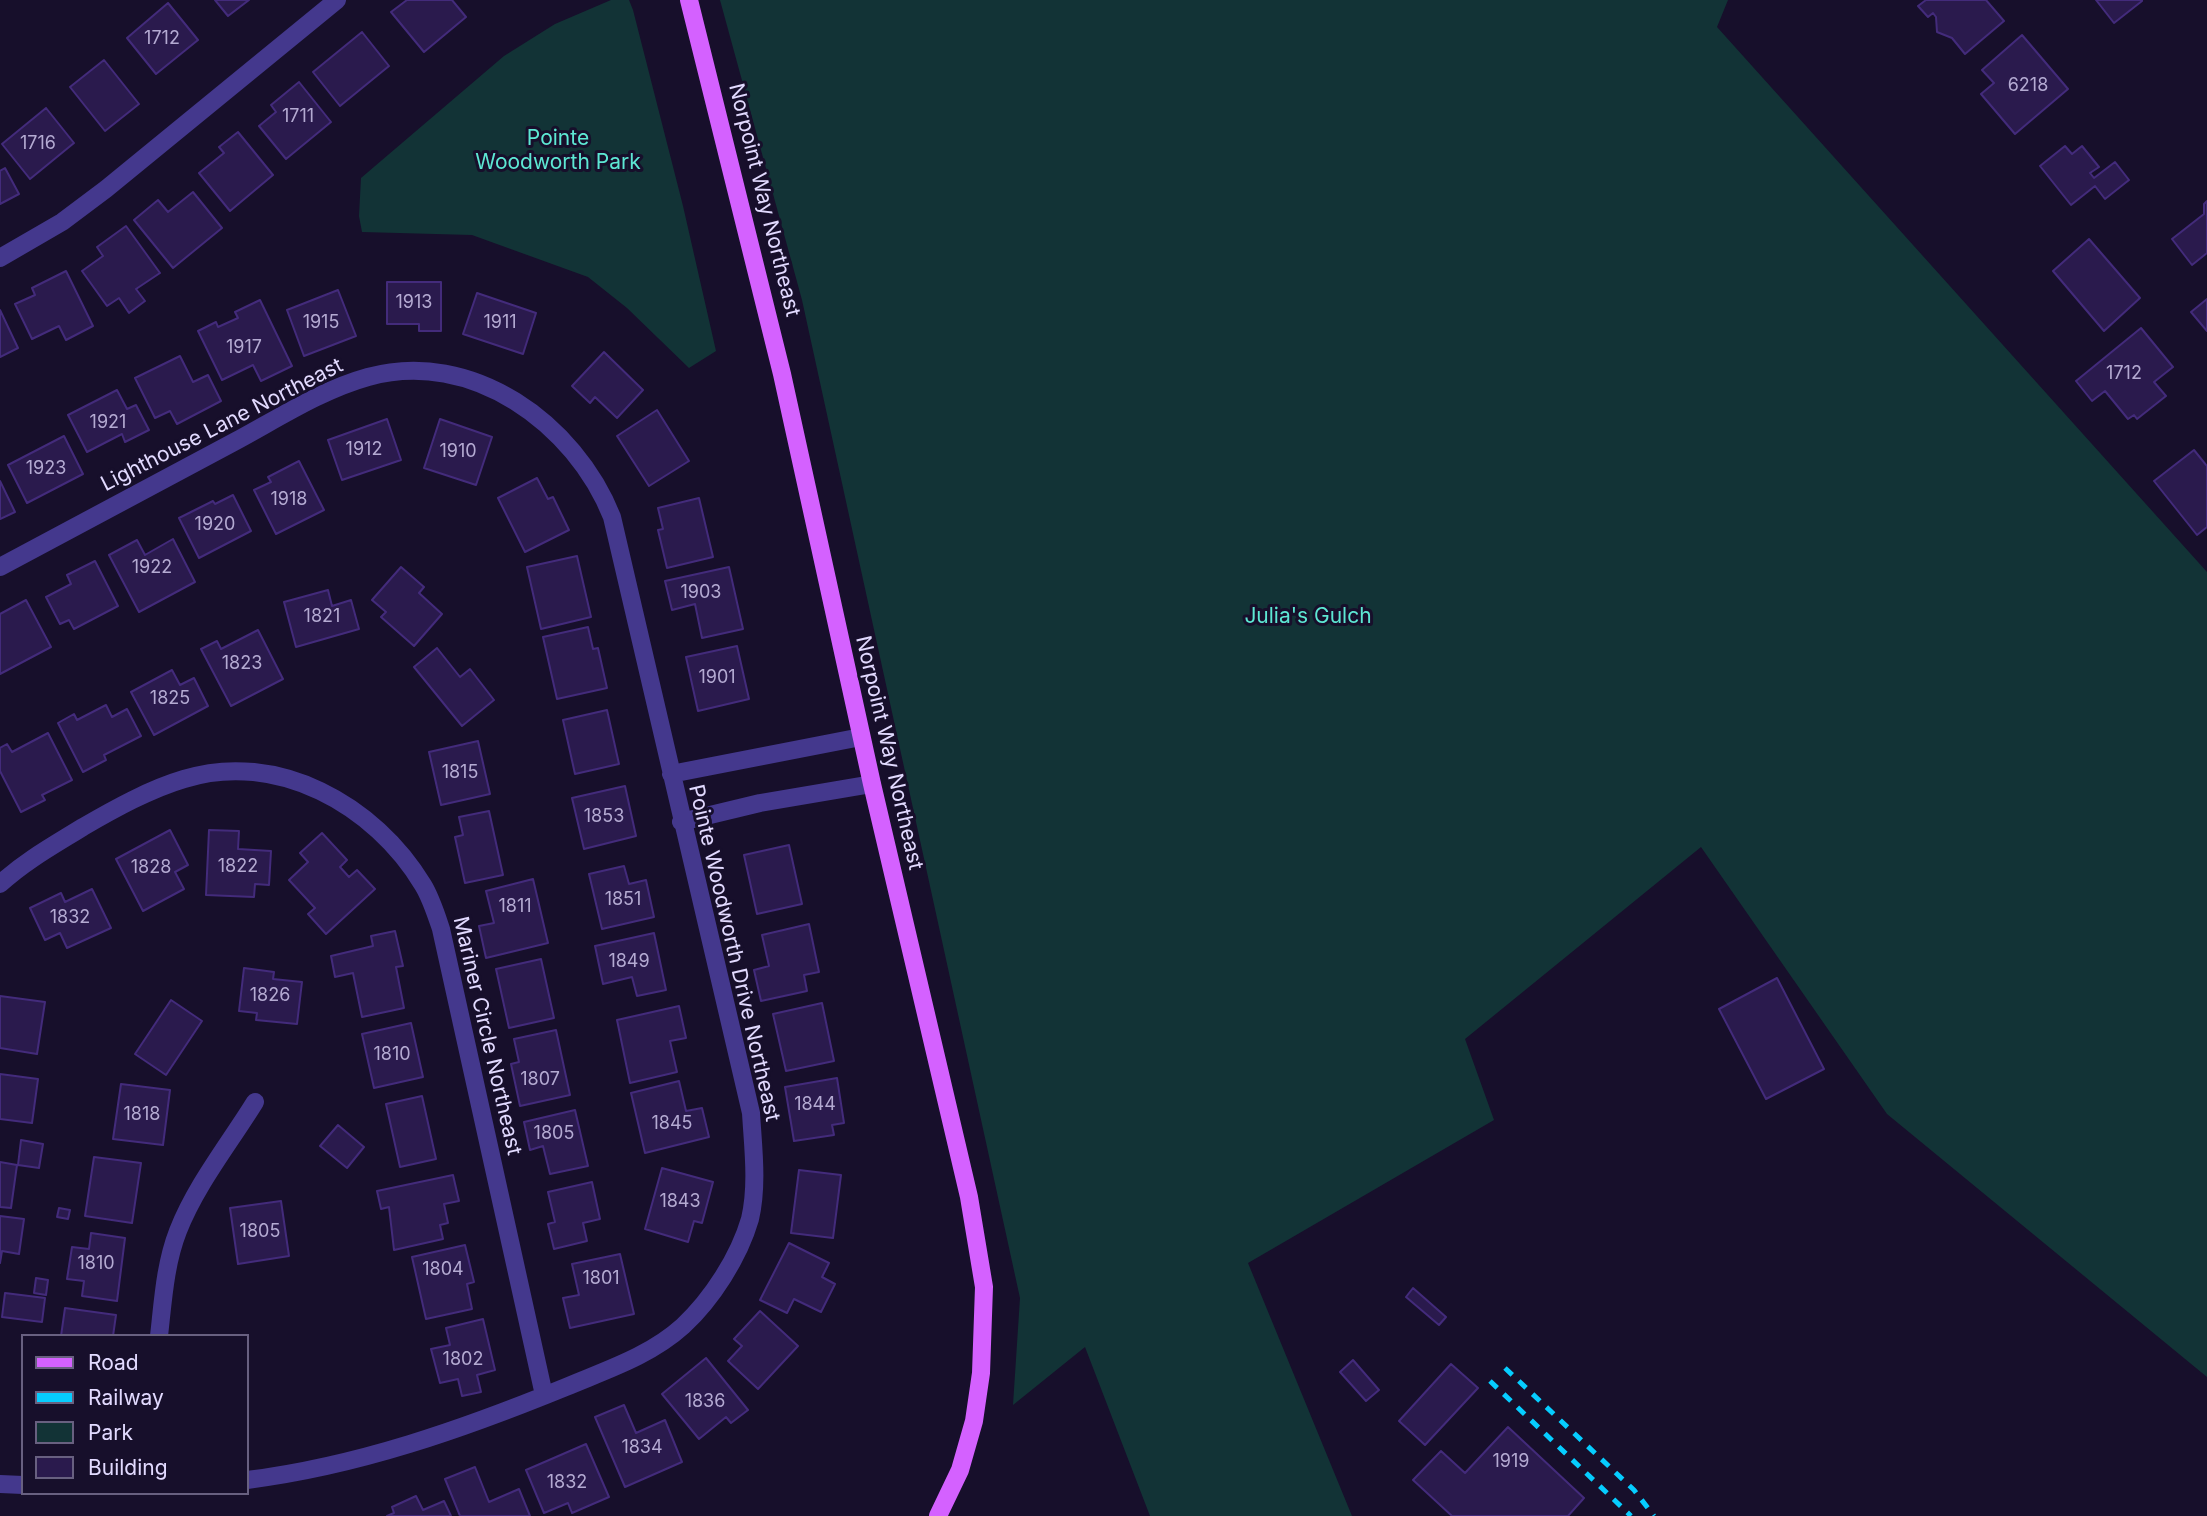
<!DOCTYPE html>
<style>
body{margin:0}
#map{position:relative;width:2207px;height:1516px;overflow:hidden;background:#170f2b;font-family:Inter,sans-serif}
canvas{display:block}
.legend{position:absolute;left:21px;top:1334px;width:228px;height:161px;box-sizing:border-box;background:#170f2b;border:2px solid #686080;margin:0;padding:9px 12px;list-style:none;font-size:21px;color:#e2daff}
.legend li{display:flex;align-items:center;gap:14px;height:35px}
.legend b{width:35px;border:2px solid #686080}
</style>
<div id="map">
<canvas width="2207" height="1516"></canvas>
<ul class="legend">
<li><b style="height:9px;background:#d461ff"></b>Road</li>
<li><b style="height:9px;background:#06cdff"></b>Railway</li>
<li><b style="height:19px;background:#123336"></b>Park</li>
<li><b style="height:19px;background:#2a1a4d"></b>Building</li>
</ul>
</div>
<script>
const ctx = document.querySelector('canvas').getContext('2d');
ctx.lineJoin = 'round';
function fill(path, color) { ctx.fillStyle = color; ctx.fill(path, 'evenodd'); }
function trace(path, color, width, dash) { ctx.strokeStyle = color; ctx.lineWidth = width; ctx.lineCap = dash ? 'butt' : 'round'; ctx.setLineDash(dash || []); ctx.stroke(path); }
function write(font, color, halo, rows, align = 'center') {
  ctx.font = font + ' Inter,sans-serif'; ctx.lineWidth = 6; ctx.setLineDash([]); ctx.textBaseline = 'middle'; ctx.strokeStyle = halo; ctx.fillStyle = color; for (const [text, x, y, turn = 0] of rows) {
    ctx.save(); ctx.translate(x, y); ctx.rotate((+turn || 0) * Math.PI / 180); ctx.textAlign = isNaN(turn) ? turn : align; if (halo) ctx.strokeText(text, 0, 0); ctx.fillText(text, 0, 0); ctx.restore();
  }
}
fill(new Path2D(`
 M611,0H629L633,10L683,206L716,351L689,368L627,308L588,277L472,235L362,232L359,216L361,178L504,56L555,24Z
 M720,0H1728L1717,27L2207,572V1377L1887,1114L1701,847L1465,1039L1494,1120L1248,1263L1352,1516H1150L1085,1347L1013,1405L1020,1298L802,300Z`), '#123336');
const building = new Path2D(`
 M215,0H249L228,16Z
 M407,0H452L466,17L424,52L391,12Z
 M1926,0H1986L2004,21L1965,54L1952,38L1937,32L1936,17L1933,13L1928,17L1918,6Z
 M2096,0H2142V1L2114,23Z
 M168,3L198,40L156,74L127,38Z
 M362,32L389,66L340,106L313,72Z
 M2022,35L2068,89L2015,134L1981,94L1994,83L1982,70Z
 M104,60L139,104L105,131L70,87Z
 M299,82L331,122L286,159L259,126L276,112L271,105Z
 M46,108L74,143L30,179L2,144Z
 M238,132L273,175L230,211L199,173L224,153L219,147Z
 M2065,146L2072,154L2082,146L2099,167L2090,173L2094,178L2115,162L2129,180L2105,199L2095,186L2071,205L2040,166Z
 M5,168L19,194L0,204V171Z
 M193,192L222,228L173,268L134,220L158,200L168,212Z
 M2207,201V253L2192,265L2172,239L2204,214V204Z
 M126,226L160,273L136,289L145,301L129,313L119,298L107,306L82,271L103,256L97,247Z
 M2089,239L2140,298L2104,331L2053,271Z
 M66,271L93,326L66,340L59,326L32,339L15,304L35,295L32,288Z
 M387,282H441V331H419V324H387Z
 M338,290L356,336L304,356L287,310Z
 M477,293L536,313L523,354L463,334Z
 M2207,299V331L2191,312Z
 M260,300L292,366L261,381L253,365L222,380L198,331L216,322L218,327L238,318L235,312Z
 M0,310L18,348L0,357Z
 M2141,328L2173,367L2154,382L2166,396L2137,419L2134,415L2128,419L2105,391L2092,401L2076,381Z
 M604,352L643,390L617,418L595,397L590,403L572,386Z
 M180,356L193,382L208,375L221,401L177,424L170,411L155,418L135,378Z
 M117,390L127,409L136,405L149,430L125,442L122,434L87,452L68,415Z
 M657,410L689,461L649,486L617,436Z
 M387,419L401,460L342,480L328,440Z
 M440,419L492,437L476,485L424,468Z
 M64,436L83,474L27,503L8,465Z
 M2194,450L2207,466V527L2197,535L2154,481Z
 M299,461L324,510L276,534L254,490L271,482L268,477Z
 M537,478L548,499L553,497L569,530L525,552L498,498Z
 M0,481L15,512L0,519Z
 M233,495L251,531L199,558L179,518L213,501L215,504Z
 M699,498L713,557L667,568L658,530L663,529L658,508Z
 M173,539L195,582L139,612L109,555L137,540L145,555Z
 M577,556L591,617L541,629L527,567Z
 M95,561L118,606L74,629L69,620L60,624L46,597L71,584L67,575Z
 M401,567L424,587L419,593L442,614L414,646L381,617L386,612L372,600Z
 M729,567L743,629L702,638L695,604L672,610L665,581Z
 M328,590L332,606L351,600L359,629L296,647L284,602Z
 M26,600L51,647L0,674V614Z
 M588,627L593,649L598,648L607,688L557,699L543,637Z
 M258,630L283,679L231,706L201,649L217,641L221,649Z
 M737,646L749,699L698,711L686,657Z
 M437,648L460,677L470,669L494,700L462,726L414,667Z
 M172,670L180,685L194,678L208,706L154,735L131,692Z
 M106,705L112,717L127,709L141,736L104,755L106,760L83,772L58,723L74,714L77,720Z
 M607,710L619,764L575,774L563,720Z
 M48,733L72,780L42,795L45,800L21,812L0,771V748L7,744L12,752Z
 M478,741L490,794L441,805L429,752Z
 M625,786L636,836L584,849L572,798Z
 M489,811L503,875L465,883L455,837L463,835L459,817Z
 M170,830L188,865L175,872L184,889L143,911L116,859Z
 M209,830L239,831L238,849L271,851L269,885L255,884L254,897L206,895Z
 M322,833L347,860L340,867L349,877L357,870L375,889L326,934L308,914L315,908L289,880L308,862L300,853Z
 M789,845L802,904L757,914L744,855Z
 M624,866L629,884L646,880L654,917L602,929L589,874Z
 M533,879L548,943L486,958L479,926L494,923L486,891Z
 M92,889L111,928L67,948L60,933L45,940L30,908L61,893L65,902Z
 M809,924L819,972L804,975L807,991L761,1001L754,970L769,966L762,935Z
 M395,931L403,966L396,967L404,1008L362,1017L353,973L335,977L331,956L373,946L371,936Z
 M654,933L666,990L637,996L632,977L603,984L595,946Z
 M541,959L554,1018L509,1028L496,969Z
 M244,968L274,972L273,979L302,982L297,1024L256,1020L257,1013L239,1011Z
 M1777,978L1824,1069L1766,1099L1719,1009Z
 M0,996L45,1002L37,1054L0,1048Z
 M171,1000L202,1021L166,1075L135,1054Z
 M822,1003L834,1061L786,1071L773,1014Z
 M679,1006L686,1038L670,1041L677,1072L630,1083L617,1020Z
 M411,1023L423,1077L374,1088L362,1034Z
 M556,1030L570,1095L520,1106L511,1064L519,1062L514,1039Z
 M0,1074L38,1079L32,1123L0,1119Z
 M837,1078L844,1123L832,1125L834,1135L794,1141L785,1087Z
 M679,1081L686,1111L702,1108L709,1137L645,1153L631,1093Z
 M121,1084L170,1090L163,1145L113,1139Z
 M422,1096L436,1159L400,1167L386,1104Z
 M575,1110L588,1166L550,1174L543,1146L530,1150L524,1122Z
 M338,1125L364,1147L347,1168L320,1146Z
 M21,1140L43,1144L39,1168L18,1165Z
 M94,1157L141,1163L132,1223L85,1216Z
 M0,1162L17,1165L11,1208L0,1207Z
 M662,1168L713,1182L702,1223L694,1221L688,1242L645,1229Z
 M799,1170L841,1175L833,1238L791,1233Z
 M453,1175L459,1201L444,1204L448,1223L440,1225L443,1239L394,1250L389,1207L381,1209L377,1191Z
 M592,1182L600,1219L583,1223L587,1241L554,1249L548,1224L555,1222L548,1192Z
 M281,1201L289,1256L238,1264L230,1208Z
 M59,1208L70,1210L68,1219L57,1217Z
 M0,1216L24,1219L19,1254L2,1251L0,1263Z
 M91,1233L125,1238L117,1301L82,1296L84,1281L67,1279L72,1247L89,1249Z
 M789,1243L829,1263L822,1277L835,1284L821,1312L794,1299L787,1313L760,1300Z
 M465,1245L474,1282L467,1284L472,1309L426,1319L412,1257Z
 M620,1254L634,1314L570,1328L563,1298L579,1295L572,1264Z
 M36,1278L48,1280L46,1295L34,1293Z
 M1413,1288L1446,1317L1439,1325L1406,1297Z
 M5,1293L45,1298L42,1322L2,1317Z
 M65,1308L116,1315L113,1336H61Z
 M760,1311L798,1346L758,1389L728,1361L742,1346L734,1339Z
 M483,1319L495,1370L477,1375L481,1392L462,1396L458,1379L440,1383L431,1349L450,1345L446,1328Z
 M706,1358L748,1410L731,1423L726,1417L699,1439L662,1394Z
 M1353,1360L1379,1390L1366,1401L1340,1372Z
 M1451,1364L1478,1388L1425,1445L1399,1421Z
 M624,1405L636,1433L665,1420L682,1462L625,1487L595,1417Z
 M1508,1427L1584,1498L1568,1516H1452L1413,1480L1441,1451L1465,1473Z
 M586,1444L609,1497L572,1513L568,1503L544,1513L526,1470Z
 M475,1467L489,1502L519,1489L530,1516H460L445,1479Z
 M416,1496L423,1510L444,1501L451,1516H387L394,1513L392,1507Z`);
fill(building, '#2a1a4d');
trace(building, '#432b7b', 2);
trace(new Path2D(`
 M0,258L62,222L106,189L337,0
 M0,567C78,525 156,484 234,442C277,419 321,390 368,377C472,348 575,424 612,517L751,1113C753,1147 758,1185 750,1219C739,1257 712,1299 683,1326C650,1356 606,1370 566,1387C463,1429 358,1466 247,1480
 M671,774L861,737
 M681,822L760,803L872,784
 M0,884C25,861 54,845 83,827C114,809 150,789 184,779C277,750 375,805 423,885C431,898 436,914 441,929L544,1395
 M159,1336C163,1301 165,1264 178,1231C196,1185 229,1144 255,1102
 M0,1484L23,1485`), '#44388d', 18);
trace(new Path2D(`
 M689,0L782,374L872,784L969,1197L984,1287L981,1373L974,1421L960,1470L938,1516`), '#d461ff', 18);
trace(new Path2D(`
 M1505,1368L1634,1490L1654,1516
 M1490,1381L1631,1516`), '#06cdff', 5, [10, 9]);
write('18px', '#b4aad2', null, [
 ["1712",162,39],
 ["6218",2028,86],
 ["1711",298,117],
 ["1716",38,144],
 ["1913",414,303],
 ["1915",321,323],
 ["1911",500,323],
 ["1917",244,348],
 ["1712",2124,374],
 ["1921",108,423],
 ["1912",364,450],
 ["1910",458,452],
 ["1923",46,469],
 ["1918",289,500],
 ["1920",215,525],
 ["1922",152,568],
 ["1903",701,593],
 ["1821",322,617],
 ["1823",242,664],
 ["1901",717,678],
 ["1825",170,699],
 ["1815",460,773],
 ["1853",604,817],
 ["1822",238,867],
 ["1828",151,868],
 ["1851",623,900],
 ["1811",515,907],
 ["1832",70,918],
 ["1849",629,962],
 ["1826",270,996],
 ["1810",392,1055],
 ["1807",540,1080],
 ["1844",815,1105],
 ["1818",142,1115],
 ["1845",672,1124],
 ["1805",554,1134],
 ["1843",680,1202],
 ["1805",260,1232],
 ["1810",96,1264],
 ["1804",443,1270],
 ["1801",601,1279],
 ["1802",463,1360],
 ["1836",705,1402],
 ["1834",642,1448],
 ["1919",1511,1462],
 ["1832",567,1483]
]);
write('21px', '#5de7d3', '#170f2b', [
 ["Pointe",558,139],
 ["Woodworth Park",558,163],
 ["Julia's Gulch",1308,617]
]);
write('21px', '#e2daff', '#170f2b', [
 ["Norpoint Way Northeast",764,200,76],
 ["Lighthouse Lane Northeast",222,425,-27],
 ["Norpoint Way Northeast",889,753,77],
 ["Pointe Woodworth Drive Northeast",734,953,77],
 ["Mariner Circle Northeast",487,1036,77]
]);
</script>
